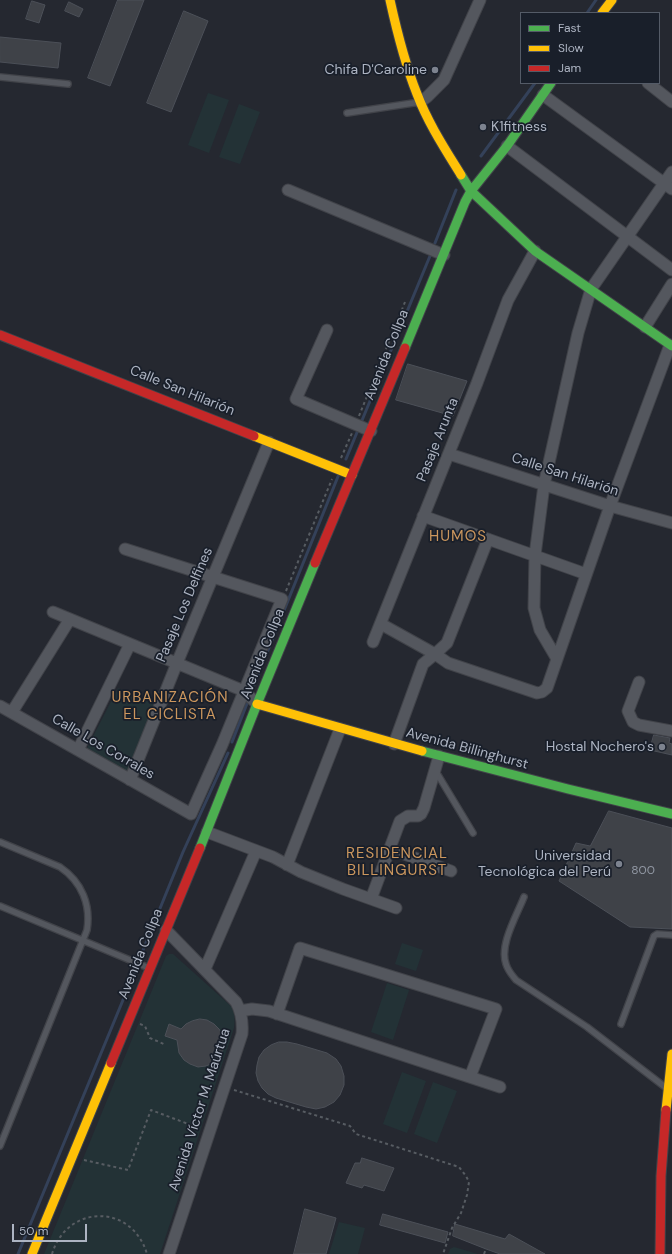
<!DOCTYPE html>
<meta charset="utf-8">
<style>
body{margin:0}
#map{position:relative;width:672px;height:1254px;overflow:hidden;background:#252830;font-family:"DM Sans",sans-serif}
canvas{display:block}
.legend{position:absolute;left:520px;top:12px;width:140px;height:72px;box-sizing:border-box;background:#191f2a;border:1px solid #545b67;margin:0;padding:5px 7px;list-style:none;font-size:12px;color:#adb4c2}
.legend li{display:flex;align-items:center;gap:8px;height:20px}
.legend b{width:20px;border:1px solid #545b67}
.scale{position:absolute;left:12px;top:1224px;width:75px;height:18px;box-sizing:border-box;border:2px solid #adb4c2;border-top:0;padding-left:5px;font-size:12px;line-height:14px;white-space:nowrap;color:#adb4c2;-webkit-text-stroke:3px #191f2a;paint-order:stroke}
</style>
<div id="map">
<canvas width="672" height="1254"></canvas>
<ul class="legend">
<li><b style="height:5px;background:#4caf50"></b>Fast</li>
<li><b style="height:5px;background:#ffc107"></b>Slow</li>
<li><b style="height:5px;background:#c62828"></b>Jam</li>
</ul>
<div class="scale">50 m</div>
</div>
<script>
const ctx = document.querySelector('canvas').getContext('2d');
ctx.lineJoin = 'round';
function fill(path, color) { ctx.fillStyle = color; ctx.fill(path, 'evenodd'); }
function trace(path, color, width, dash) { ctx.strokeStyle = color; ctx.lineWidth = width; ctx.lineCap = dash ? 'butt' : 'round'; ctx.setLineDash(dash || []); ctx.stroke(path); }
function write(font, color, halo, rows, align = 'center') {
  ctx.font = font + ' "DM Sans",sans-serif'; ctx.lineWidth = 3.5; ctx.setLineDash([]); ctx.textBaseline = 'middle'; ctx.strokeStyle = halo; ctx.fillStyle = color; for (const [text, x, y, turn = 0] of rows) {
    ctx.save(); ctx.translate(x, y); ctx.rotate((+turn || 0) * Math.PI / 180); ctx.textAlign = isNaN(turn) ? turn : align; if (halo) ctx.strokeText(text, 0, 0); ctx.fillText(text, 0, 0); ctx.restore();
  }
}
fill(new Path2D(`
 M208,93L229,100L209,153L188,145Z
 M239,104L260,112L240,164L219,157Z
 M118,688L160,707L130,778L85,752Z
 M402,943L423,950L416,971L395,964Z
 M169,954H173L232,1007C235,1014 235,1020 234,1028L160,1254H44L166,956Z
 M387,983L409,990L393,1040L371,1032Z
 M402,1072L426,1081L407,1133L383,1124Z
 M433,1082L457,1091L437,1143L414,1134Z
 M339,1222L365,1228L358,1254H329Z
 M454,1247L478,1254H448L450,1249Z`), '#233236');
trace(new Path2D(`
 M587,13L596,0
 M481,156L535,83
 M435,243L456,190
 M346,459L430,256
 M254,685L339,474
 M232,742L248,701
 M141,955L183,852L228,753
 M18,1254L135,971`), '#344159', 3);
const building = new Path2D(`
 M118,0H144L110,86L88,78Z
 M32,1L45,5L39,23L26,19Z
 M69,2L83,9L79,17L65,11Z
 M184,11L208,21L171,112L147,103Z
 M0,37L61,43L58,68L0,62Z
 M408,364L467,381L453,416L396,400Z
 M654,735L670,738L669,743L672,744V755L650,750Z
 M609,811L672,828V929L630,927L559,881L576,843L590,846Z
 M200,1019L207,1020L214,1024L219,1029L223,1035L224,1043L223,1050L219,1057L213,1063L206,1066L198,1067L190,1064L184,1060L179,1053L177,1040L165,1036L169,1024L181,1029L186,1024L192,1021Z
 M279,1042H287L297,1044L327,1053L336,1059L341,1066L344,1076V1085L340,1095L334,1102L325,1107L316,1109L306,1107L276,1098L268,1094L262,1088L258,1081L256,1073L257,1065L259,1057L264,1050L271,1045Z
 M362,1158L394,1168L384,1191L364,1185L362,1188L346,1183L355,1163H360Z
 M305,1209L336,1218L326,1254H294Z
 M383,1214L448,1232L445,1243L380,1225Z
 M455,1224L505,1239L509,1234L545,1254H500L486,1249L453,1236Z`);
fill(building, '#3f4248');
trace(building, '#4c5058', 1);
const lane = new Path2D(`
 M0,77L68,84
 M347,113L420,102
 M435,770L473,833
 M0,842L60,867C82,882 91,905 87,930L0,1146
 M524,897C517,915 499,945 506,964C508,971 512,975 516,980L587,1027L665,1087
 M0,906L149,968
 M621,1024L654,936L657,934L672,935`);
const street = new Path2D(`
 M648,83L672,102
 M543,95L672,189
 M420,102L427,97L444,80L480,0
 M507,146L672,270
 M288,190L444,255
 M645,327L672,284
 M327,330L296,399L371,431
 M449,454L610,506L672,523
 M423,516L586,574
 M53,612L244,691L257,704
 M381,624L435,654L447,643L488,539
 M373,642L477,383L508,300L535,251
 M557,659L540,630L534,608L535,555L544,485L578,333L591,289L672,172
 M639,682L628,711L633,722L639,725L672,731
 M0,706L191,814L222,745L282,599L125,549
 M12,712L70,619
 M394,744L423,664L435,654L448,663L537,693L542,692L547,688L610,506L670,345
 M78,750L130,644
 M130,780L177,663L269,442
 M207,832L273,857L301,872L343,889L396,908
 M390,849L451,871
 M287,865L340,729
 M371,899L400,821L408,816H418L421,814L424,808L439,756
 M166,930L236,1002C242,1013 243,1022 242,1034L169,1254
 M205,969L256,851
 M240,1011L252,1009L269,1011L500,1087
 M277,1014L300,948L496,1009L470,1077`);
const fast = new Path2D(`
 M461,175L471,191L535,251L672,346
 M405,348L465,202L471,191L507,146L551,83
 M422,751L568,789L672,814
 M200,848L257,704L315,563`);
const slow = new Path2D(`
 M390,0C397,32 405,64 417,94C428,123 445,149 461,175
 M602,13L612,0
 M254,436L352,475
 M257,704L422,751
 M666,1110L672,1054
 M32,1254L111,1063`);
const jam = new Path2D(`
 M0,335L254,436
 M315,563L405,348
 M111,1063L200,848
 M660,1254L661,1176L666,1110`);
trace(lane, '#414349', 8);
trace(street, '#414349', 13);
trace(fast, '#414349', 11);
trace(slow, '#414349', 11);
trace(jam, '#414349', 11);
trace(new Path2D(`
 M359,416L405,302
 M341,458L352,433
 M286,591L332,479
 M140,1024L145,1026L150,1038L166,1045
 M234,1090L350,1126L356,1134L459,1167L466,1176L469,1182L467,1195L461,1213L452,1228L443,1254
 M84,1160L128,1170L151,1110L199,1128
 M52,1254C67,1204 132,1203 147,1254
 M484,1254L486,1249`), '#575c62', 2, [3, 3]);
trace(lane, '#54575e', 5.5);
trace(street, '#54575e', 11);
trace(fast, '#4caf50', 9);
trace(slow, '#ffc107', 9);
trace(jam, '#c62828', 9);
for (const [x, y, r, color] of [
 [435,70,4,"#7d838f"],
 [483,127,4,"#7d838f"],
 [662,747,4,"#7d838f"],
 [619,864,4,"#7d838f"]
]) { const dot = new Path2D(); dot.arc(x, y, r, 0, 2 * Math.PI); ctx.fillStyle = color; ctx.fill(dot); trace(dot, '#191f2a', 1.5); }
write('12px', '#9298a4', null, [
 ["800",643,871]
]);
write('14px', '#adb4c2', '#191f2a', [
 ["Chifa D'Caroline",427,70],
 ["K1fitness",491,127,"left"],
 ["Hostal Nochero's",654,747],
 ["Universidad",611,856],
 ["Tecnológica del Perú",611,872]
], 'right');
write('14px', '#adb4c2', '#191f2a', [
 ["Avenida Collpa",387,355,-68],
 ["Calle San Hilarión",182,391,22],
 ["Pasaje Arunta",438,440,-68],
 ["Calle San Hilarión",565,475,18],
 ["Pasaje Los Delfines",185,605,-67],
 ["Avenida Collpa",263,654,-68],
 ["Calle Los Corrales",103,747,30],
 ["Avenida Billinghurst",467,749,15],
 ["Avenida Collpa",141,954,-68],
 ["Avenida Víctor M. Maúrtua",200,1110,-72]
]);
ctx.letterSpacing = '1px';
write('15px', '#cc975e', '#191f2a', [
 ["HUMOS",458,537],
 ["URBANIZACIÓN",170,698],
 ["EL CICLISTA",170,715],
 ["RESIDENCIAL",397,854],
 ["BILLINGURST",397,871]
]);
ctx.letterSpacing = '0px';
</script>
